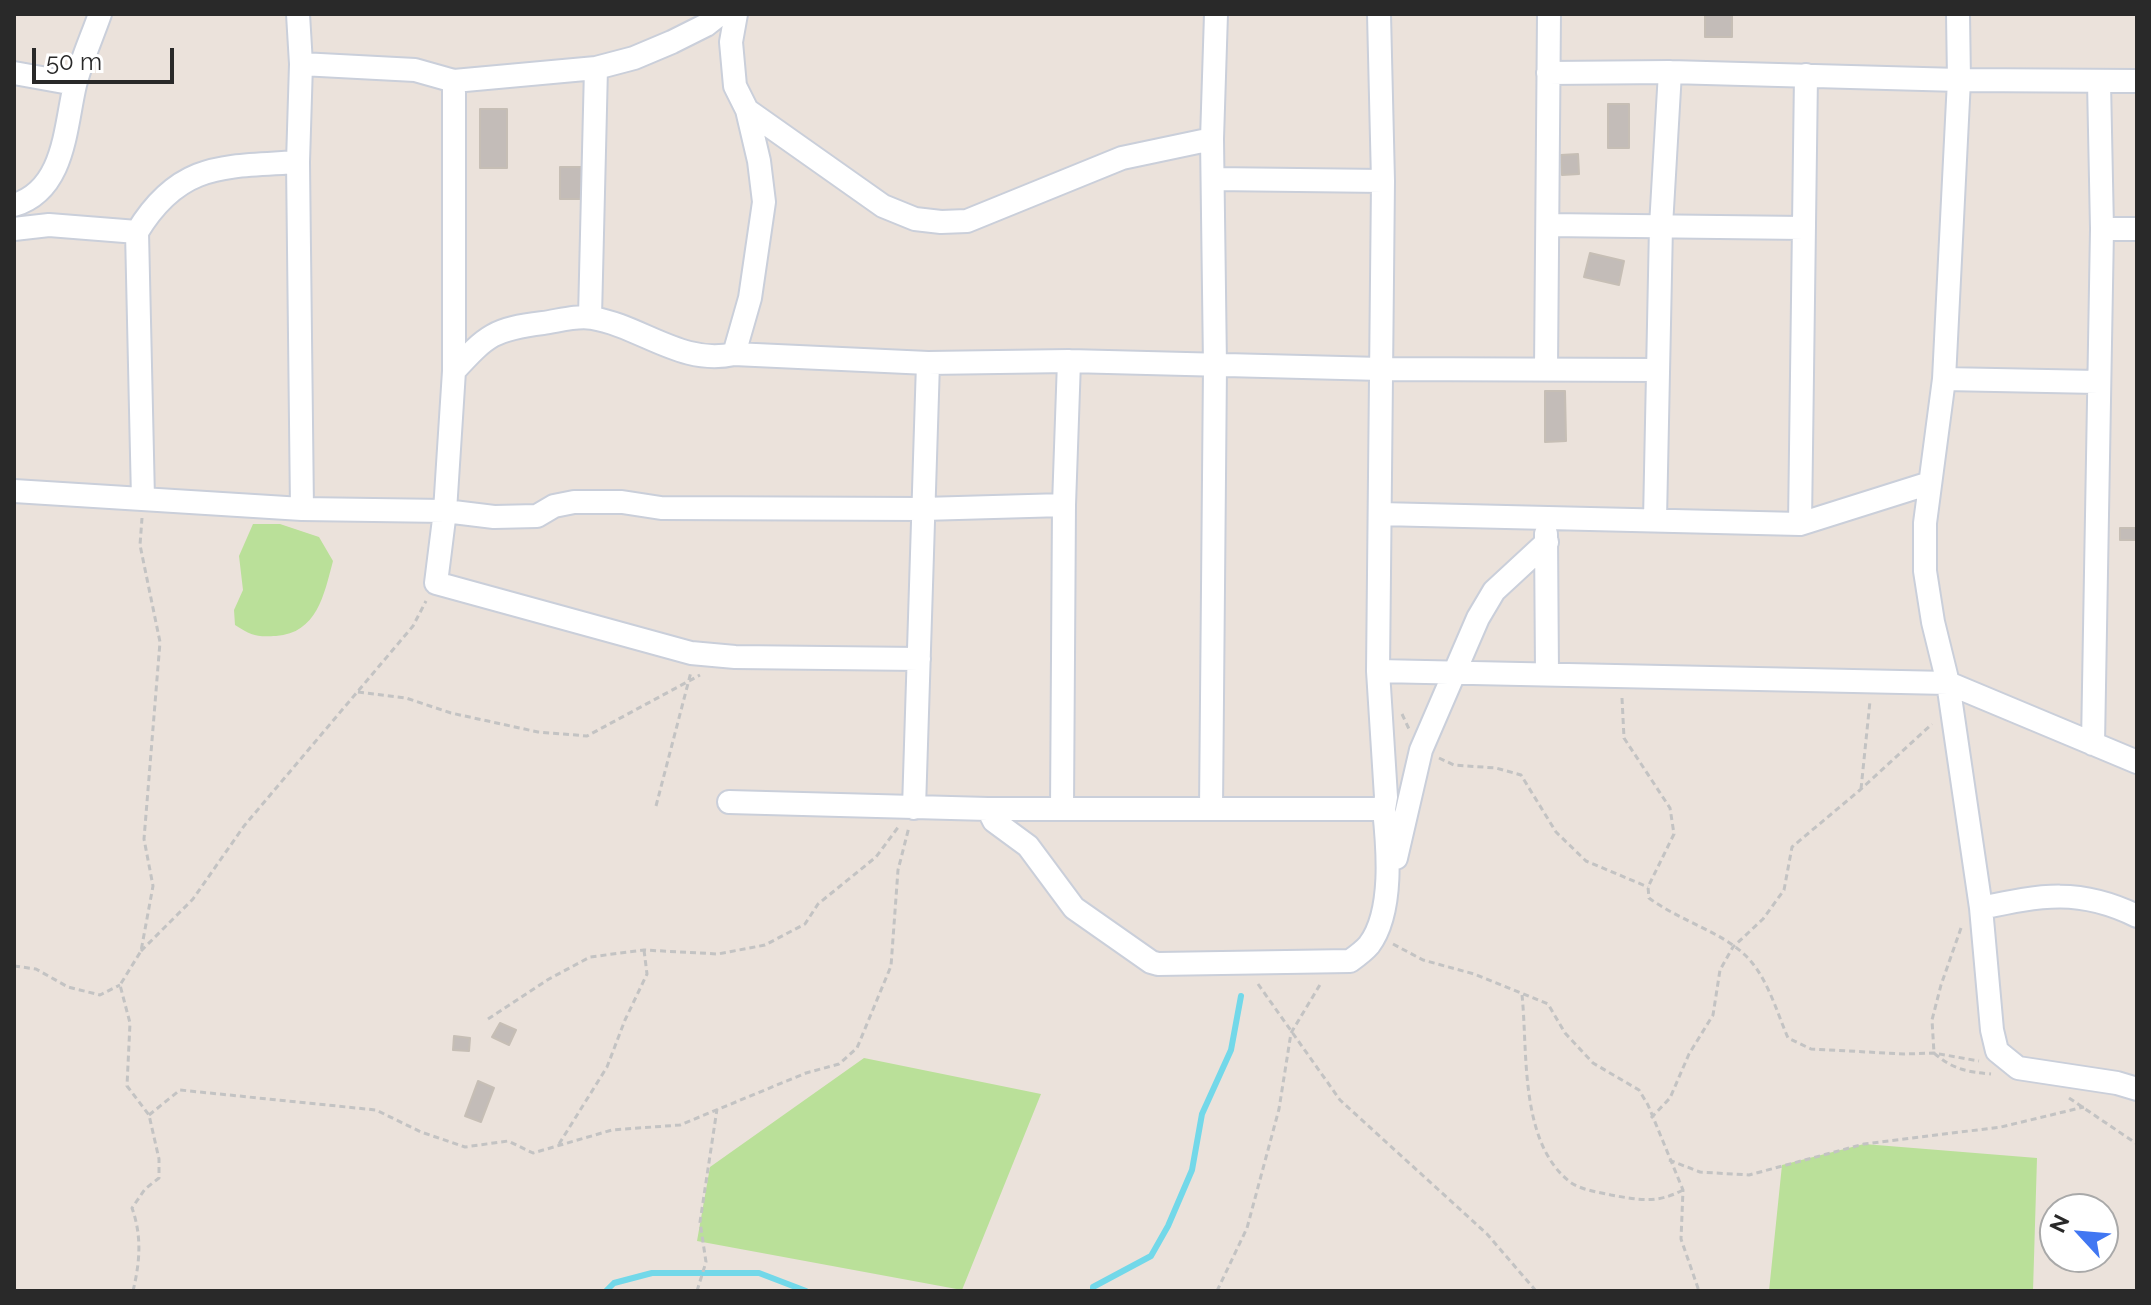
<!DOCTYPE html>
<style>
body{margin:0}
#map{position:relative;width:2151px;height:1305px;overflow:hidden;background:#ebe2db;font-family:Raleway,sans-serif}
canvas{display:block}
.frame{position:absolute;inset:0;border:16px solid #292929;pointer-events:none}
.north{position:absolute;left:2039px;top:1193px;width:80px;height:80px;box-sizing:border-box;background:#fff;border:2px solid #a9a9a9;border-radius:50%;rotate:296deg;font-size:22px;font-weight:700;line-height:32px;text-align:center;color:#292929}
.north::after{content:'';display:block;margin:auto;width:28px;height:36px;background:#4177f2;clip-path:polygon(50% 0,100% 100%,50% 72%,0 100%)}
.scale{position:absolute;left:32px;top:48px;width:142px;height:36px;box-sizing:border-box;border:4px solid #292929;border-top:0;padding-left:10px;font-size:24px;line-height:28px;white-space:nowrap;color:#292929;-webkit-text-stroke:6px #fff;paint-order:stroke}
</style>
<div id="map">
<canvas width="2151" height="1305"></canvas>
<div class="frame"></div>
<div class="north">N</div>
<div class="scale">50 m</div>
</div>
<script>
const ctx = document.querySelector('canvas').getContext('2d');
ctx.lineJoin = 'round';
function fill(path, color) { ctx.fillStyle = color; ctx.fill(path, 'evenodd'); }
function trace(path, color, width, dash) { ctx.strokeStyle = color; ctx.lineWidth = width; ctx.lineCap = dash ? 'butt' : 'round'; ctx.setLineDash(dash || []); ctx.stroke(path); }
fill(new Path2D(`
 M253,524H280L319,537L333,561C324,595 317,633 276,636C256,637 252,636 235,625L234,610L243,590L239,556Z
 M864,1058L1041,1094L962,1290L697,1241L710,1167Z
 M1864,1144L2037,1158L2033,1291H1769L1782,1165Z`), '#bae099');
trace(new Path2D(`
 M606,1291L614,1283L652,1273H759L806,1291
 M1093,1291V1287L1151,1256L1168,1226L1192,1170L1202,1114L1231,1050L1241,996`), '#72d8e9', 6);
const building = new Path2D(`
 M1705,14H1732V37H1705Z
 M1608,104H1629V148H1608Z
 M480,109H507V168H480Z
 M1578,154L1579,174L1562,175L1561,155Z
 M560,167H582V199H560Z
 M1590,253L1624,261L1619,285L1584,277Z
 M1545,391H1565L1566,441L1545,442Z
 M2120,528H2137V540H2120Z
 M500,1023L516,1030L509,1045L492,1037Z
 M454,1036L470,1038L469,1051L453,1050Z
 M478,1081L494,1088L481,1122L465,1116Z`);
fill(building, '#c3bcb8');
trace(building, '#c6beb5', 2);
const minor = new Path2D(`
 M298,14L301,64L298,162L302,509
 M1958,14L1959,80L1944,379L1925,523V571L1933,622L1948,683L1981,908L1992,1030L1997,1051L2018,1068L2117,1083L2137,1089
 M301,64L415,70L454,81L596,68L634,58L672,42L706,25L720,14
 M14,73L75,84
 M1548,73L1670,72L1959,80L2137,81
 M454,81V371L445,511L436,583L691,653L735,657L919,659
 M747,110L883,206L915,219L941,222L967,221L1122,158L1212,139
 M1213,179L1383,181
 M14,205C65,190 65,127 75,85C81,61 92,37 100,14
 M1548,225L1804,228
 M14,229L49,225L137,232C180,161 225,167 298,162
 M2102,229H2137
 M137,232L143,499
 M590,317L596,68
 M734,354L750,298L764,202L759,161L747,110L735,86L731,42L736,14
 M1546,369L1549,14
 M454,371C487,335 494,329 543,323C558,321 577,315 592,318C641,326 682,366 734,354L928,363L1069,361L1381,369L1658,370
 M1944,379L2098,382
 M14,491L302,509L445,511L494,517L537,516L554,506L574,502H622L661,508L923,509L1064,505
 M1380,514L1800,524L1930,483
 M1655,520L1661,226L1670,72
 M1800,524L1806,75
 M1546,534L1547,674
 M1378,671L1948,683L2137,762
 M2093,744L2102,229L2099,82
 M729,802L988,809H1384L1386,797L1378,671L1383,181L1379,14
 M914,808L928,363
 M988,809L994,821L1028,846L1074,908L1151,962L1158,964L1350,961C1357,956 1364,951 1369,945C1394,912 1388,847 1384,809
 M1062,809L1064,505L1069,361
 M1211,809L1215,366L1212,139L1216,14
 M1396,858L1421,750L1478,618L1494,591L1547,542
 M1981,908C2041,895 2080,888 2137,916`);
trace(minor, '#cacfda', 26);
trace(new Path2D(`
 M358,692L406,698L451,713L538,732L587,736L700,675
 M1622,698L1624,738L1670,808L1674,834L1648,887L1649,898C1678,920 1720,931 1745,955C1767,976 1776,1010 1788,1038L1811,1049L1904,1054L1934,1053L1979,1061
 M1402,714L1409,729
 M1439,758L1454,765L1496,768L1521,775L1556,832L1586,861L1648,887
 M1861,789L1870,701
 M656,806L691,672
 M1961,928L1941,985L1932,1020L1934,1053C1952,1069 1967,1072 1991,1074
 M1393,944L1423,960L1474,974L1548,1004L1565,1033L1593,1063L1639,1090L1648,1105L1683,1190L1681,1239L1699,1291
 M141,951L193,899L244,826L413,626L426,601
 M14,966L36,969L68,987L100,995L120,985
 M1258,984L1340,1100L1487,1234L1536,1291
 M1522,995C1528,1052 1519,1142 1570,1182C1581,1190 1598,1192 1611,1195C1640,1200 1656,1204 1683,1190
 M488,1019L549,979L590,957L644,950L718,954L765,945L805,924L818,904L876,857L899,826
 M2069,1098L2137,1144
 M149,1115L180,1090L376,1110L421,1132L465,1147L508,1141L533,1153L612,1130L680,1125L806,1073L839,1064L857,1048L891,966L898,870L909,827
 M1651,1118L1670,1098L1689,1054L1713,1015L1720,970L1733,947L1763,919L1784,890L1792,847L1860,790L1932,724
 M559,1144L607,1067L625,1020L647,974L644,950
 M1669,1160L1700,1172L1749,1175L1864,1144L2001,1127L2084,1107
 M133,1291C140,1262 142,1236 132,1208L145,1189L159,1178V1159L149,1115L127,1086L130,1023L120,985L141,951L153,886L144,839L160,642L140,545L142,518
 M697,1291L706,1262L700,1222L717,1109
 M1217,1291L1247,1228L1279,1109L1291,1033L1321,983
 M2136,1291L2137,1287`), '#c3c3c3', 3, [6, 4]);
trace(minor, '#fff', 22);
</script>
